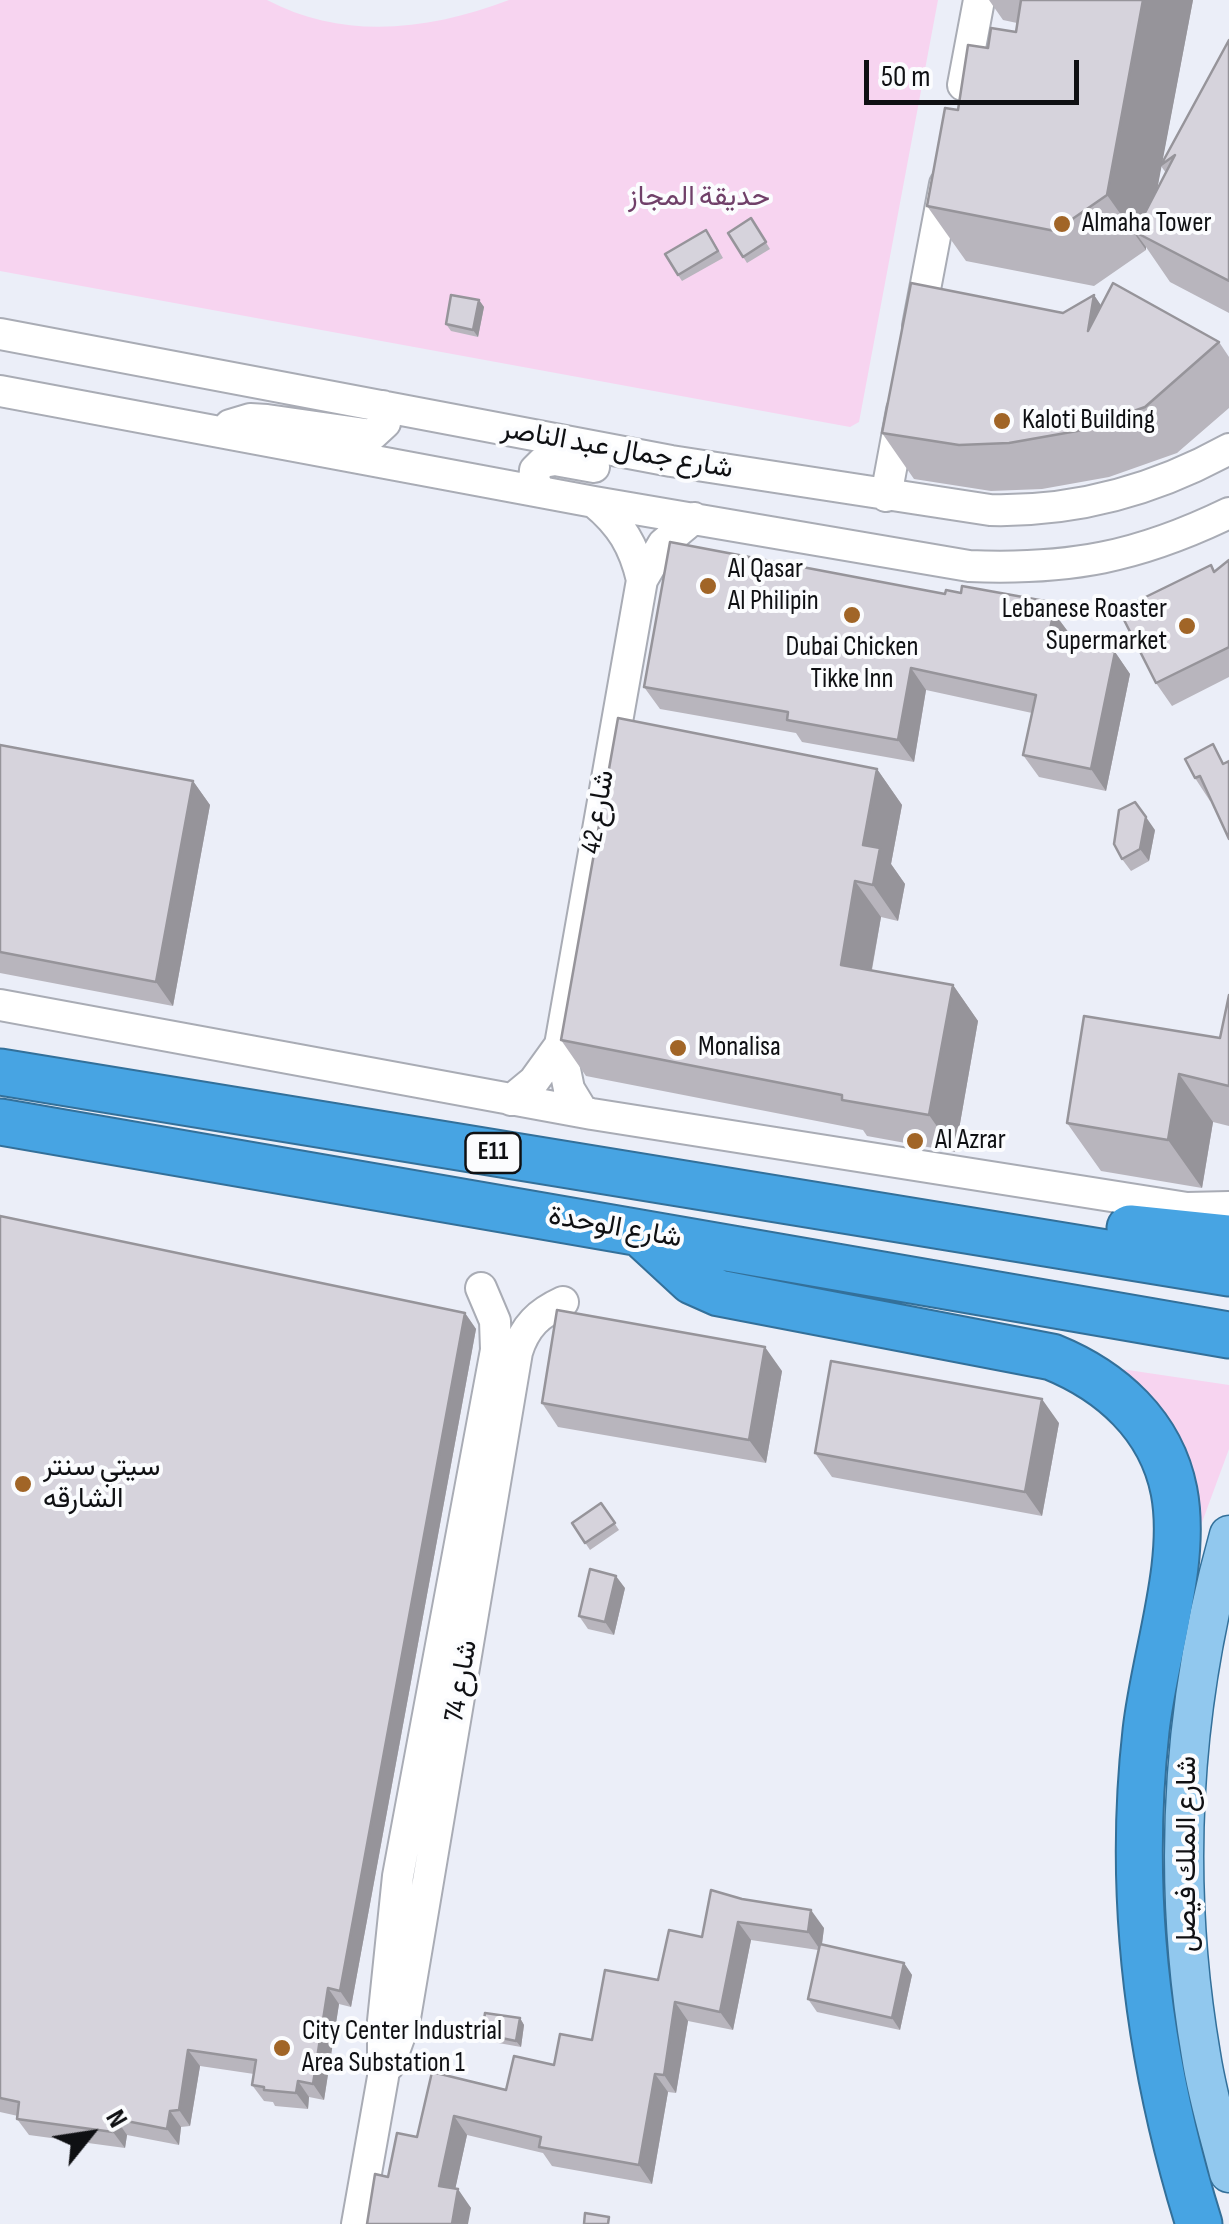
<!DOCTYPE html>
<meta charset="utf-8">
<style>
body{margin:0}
#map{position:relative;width:1229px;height:2224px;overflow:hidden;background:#ebeef8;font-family:"Sofia Sans Condensed",sans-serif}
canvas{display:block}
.north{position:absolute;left:40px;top:2084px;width:100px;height:100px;-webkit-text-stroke:8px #fbfcfe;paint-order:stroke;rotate:60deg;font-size:28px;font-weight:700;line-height:40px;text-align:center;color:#0f1013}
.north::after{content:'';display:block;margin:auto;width:35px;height:45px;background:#0f1013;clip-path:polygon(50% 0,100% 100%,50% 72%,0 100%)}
.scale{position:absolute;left:864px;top:60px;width:215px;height:45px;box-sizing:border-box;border:5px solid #0f1013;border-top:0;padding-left:12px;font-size:30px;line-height:35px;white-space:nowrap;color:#0f1013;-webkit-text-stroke:8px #fbfcfe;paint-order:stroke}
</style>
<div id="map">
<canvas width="1229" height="2224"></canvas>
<div class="north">N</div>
<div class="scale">50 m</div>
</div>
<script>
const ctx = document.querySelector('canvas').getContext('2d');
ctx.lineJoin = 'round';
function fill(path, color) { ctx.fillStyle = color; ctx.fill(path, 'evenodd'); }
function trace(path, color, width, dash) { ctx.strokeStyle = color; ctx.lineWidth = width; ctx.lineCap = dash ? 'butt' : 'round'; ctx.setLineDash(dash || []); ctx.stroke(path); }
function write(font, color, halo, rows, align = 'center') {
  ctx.font = font + ' "Sofia Sans Condensed",Vazirmatn,sans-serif'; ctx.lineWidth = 8; ctx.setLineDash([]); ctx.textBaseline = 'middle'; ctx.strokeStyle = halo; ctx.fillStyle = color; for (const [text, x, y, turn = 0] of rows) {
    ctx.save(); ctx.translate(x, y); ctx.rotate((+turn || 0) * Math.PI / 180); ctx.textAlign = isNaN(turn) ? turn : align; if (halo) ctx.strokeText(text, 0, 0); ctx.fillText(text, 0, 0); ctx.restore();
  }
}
fill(new Path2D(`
 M0,0H267C345,41 430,30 509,0H938L859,422L850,427L0,271Z
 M1094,1365L1229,1385V1449L1197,1536Z`), '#f7d4f0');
const minor = new Path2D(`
 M963,85L979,0
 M918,326L945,184
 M0,334L671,461L990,510C1075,512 1155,490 1229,449
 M0,391L594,502L969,566C1070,570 1138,557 1229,513
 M230,425L250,419L267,420L372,435L385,423L383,406
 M542,492L534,482L535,470L543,462L555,460L594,467
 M886,496L902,410
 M594,502C621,524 634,546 642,580
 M0,1005L592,1114L1187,1208L1229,1207
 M511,1100L534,1081L560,1045
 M583,1112L569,1089L560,1045L642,580L663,544L694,518
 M389,2065L404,2024L517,1352C525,1326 539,1313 563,1302
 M357,2224L383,2077V2021L398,1876L496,1350L495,1321L481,1288`);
const major = new Path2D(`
 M1229,1535C1181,1706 1171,1879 1201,2055C1207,2095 1219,2134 1229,2173`);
const highway = new Path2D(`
 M0,1072L1229,1273
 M0,1122L1229,1335
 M1130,1228L1229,1238
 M640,1233L692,1281L719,1293L1052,1357C1111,1381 1161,1425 1174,1491C1188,1563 1154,1657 1146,1731C1127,1899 1149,2063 1199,2224`);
trace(minor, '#a9acb5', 34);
trace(major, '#33709a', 41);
trace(highway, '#33709a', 49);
trace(minor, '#fff', 30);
trace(major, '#91c8ee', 38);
trace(highway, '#47a4e3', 45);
fill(new Path2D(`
 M989,0H1193L1162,162L1229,40V313L1170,282L1146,247V250L1094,286L966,261L927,206L958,110L988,48L1016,32L1017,23L1003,20ZM1161,166L1166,173L1157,190Z
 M751,218L770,249L747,263L728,233Z
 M711,237L723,258L682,281L678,275Z
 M1094,295L1101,306L1219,342L1229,357V408L1177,453L1109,477L1042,489L991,491L914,479L882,433L1063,313Z
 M479,300L484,307L478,337L451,331L446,324Z
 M1229,560V677L1172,706L1156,683L1211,565L1215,571Z
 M961,593L1045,601L1069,633L1067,642L1115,652L1130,674L1106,791L1039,777L1023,755L1032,713L926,690L914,762L802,742L796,733L660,709L644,687L945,594Z
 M0,745L193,781L210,805L173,1006L0,973Z
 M1226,763L1212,800L1210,801L1195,778Z
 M877,769L902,805L891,864L905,884L898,921L881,917L872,970L953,985L978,1021L955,1152L867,1136L863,1130L586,1076L561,1040Z
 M1155,830L1149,861L1131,871L1122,859Z
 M1229,995V1126L1213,1122L1202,1188L1101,1171L1067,1123L1220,1038Z
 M0,1216L465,1313L476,1329L351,2007L339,2004L324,2100L309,2097L308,2109L275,2106L273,2102L264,2101L252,2085L254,2074L200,2066L190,2126L181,2127L179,2145L127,2135L125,2148L29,2135L17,2119L18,2116L0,2112Z
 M782,1371L766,1463L558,1427L542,1403Z
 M1059,1423L1042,1516L832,1477L815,1453Z
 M601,1503L619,1530L590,1550L572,1523Z
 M625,1588L614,1635L588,1629L579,1616Z
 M711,1890L824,1928L822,1944L904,1963L912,1975L900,2030L817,2012L808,1999L818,1950L751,1940L733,2030L688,2021L676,2093L668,2092L652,2184L552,2166L543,2153L467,2135L455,2189L471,2208L388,2177L417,2137L432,2072L506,2090L554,2065L592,2040L658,1980L702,1937Z
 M520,2018L524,2025L521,2047L487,2041L482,2034Z`), '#b8b5bd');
fill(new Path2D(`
 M1143,0H1193L1148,238L1135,232L1146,247V250L1107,195Z
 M1094,295L1126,342L1088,331Z
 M479,300L484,307L478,337L473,330Z
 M1045,601L1069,633L1064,660L1048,638L1043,609Z
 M1115,652L1130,674L1106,791L1091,769Z
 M911,668L926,690L914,762L898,740Z
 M877,769L902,805L891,864L905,884L898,921L873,885L863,845Z
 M193,781L210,805L173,1006L156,982Z
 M1146,817L1155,830L1149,861L1140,849Z
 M855,881L881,917L866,1001L841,965Z
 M953,985L978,1021L955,1152L929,1115Z
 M1179,1074L1213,1122L1202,1188L1168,1140Z
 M465,1313L476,1329L351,2007L340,1991Z
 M765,1347L782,1371L766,1463L749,1440Z
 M1042,1399L1059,1423L1042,1516L1025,1492Z
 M616,1576L625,1588L614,1635L605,1622Z
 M811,1910L824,1928L821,1951L808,1932Z
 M738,1922L751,1940L733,2030L720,2012Z
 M904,1963L912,1975L900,2030L892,2018Z
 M328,1988L339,2004L324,2100L313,2084Z
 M675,2002L688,2021L676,2093L664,2075Z
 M520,2018L524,2025L521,2047L516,2041Z
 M188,2050L200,2066L190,2126L179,2110Z
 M655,2074L668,2092L652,2184L639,2165Z
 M298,2081L309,2097L308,2109L296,2093Z
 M170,2111L181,2127L179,2145L167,2129Z
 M454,2116L467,2135L452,2204L439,2186Z
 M116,2119L127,2135L125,2148L113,2132Z
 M458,2189L471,2208L468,2224H452Z`), '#96949a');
const building = new Path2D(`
 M1021,0H1143L1107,195L1055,231L927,206L945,108L958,110L968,45L988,48L991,28L1016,32Z
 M1229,40V281L1135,232L1175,155L1161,165Z
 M751,218L766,242L743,257L728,233Z
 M706,230L718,251L678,275L665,254Z
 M911,283L1063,313L1094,295L1088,331L1113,283L1219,342L1145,407L1077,431L1009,443L959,445L882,433Z
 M451,295L479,300L473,330L446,324Z
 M670,542L945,594L946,590L961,593L962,586L1045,601L1043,609L1054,611L1048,638L1115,652L1091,769L1023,755L1036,695L911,668L898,740L787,720L788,712L644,687Z
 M1229,560V647L1156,683L1119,610L1211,565L1214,572Z
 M618,718L877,769L863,845L880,848L873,885L855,881L841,965L953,985L929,1115L842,1100V1095L561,1040Z
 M1213,744L1223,764L1229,761V839L1200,776L1195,778L1185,759Z
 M0,745L193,781L156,982L0,952Z
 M1135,802L1146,817L1140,849L1122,859L1114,844L1119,810Z
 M1229,995V1086L1179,1074L1168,1140L1067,1123L1084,1016L1220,1038Z
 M0,1216L465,1313L340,1991L328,1988L313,2084L298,2081L296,2093L264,2090V2087L252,2085L256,2060L188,2050L179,2110L170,2111L167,2129L116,2119L113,2132L17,2119L19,2102L0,2098Z
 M557,1310L765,1347L749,1440L542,1403Z
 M831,1361L1042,1399L1025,1492L815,1453Z
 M601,1503L615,1523L585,1543L572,1523Z
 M590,1569L616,1576L605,1622L579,1616Z
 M711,1890L742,1899L811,1910L808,1932L738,1922L720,2012L675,2002L664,2075L655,2074L639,2165L539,2147L541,2137L454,2116L439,2186L458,2189L452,2224H367L375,2174L388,2177L397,2133L417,2137L432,2072L506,2090L514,2056L554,2065L560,2034L592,2040L605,1970L658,1980L669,1930L702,1937Z
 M820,1944L904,1963L892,2018L808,1999Z
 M485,2013L520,2018L516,2041L482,2034Z
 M585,2213L609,2217L608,2224H584Z`);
fill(building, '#d6d3dc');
trace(building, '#96949a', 2.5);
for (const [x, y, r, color] of [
 [1062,224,10,"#a16527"],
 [1002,421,10,"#a16527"],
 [708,586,10,"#a16527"],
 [852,615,10,"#a16527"],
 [1187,626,10,"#a16527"],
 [678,1048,10,"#a16527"],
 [915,1141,10,"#a16527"],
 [23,1484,10,"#a16527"],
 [282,2048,10,"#a16527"]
]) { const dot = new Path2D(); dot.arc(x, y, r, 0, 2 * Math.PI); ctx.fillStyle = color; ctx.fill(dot); trace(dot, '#fbfcfe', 4); }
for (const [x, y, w] of [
 [493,1153,55]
]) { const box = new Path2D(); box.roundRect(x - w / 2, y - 20, w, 40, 8); ctx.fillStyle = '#fbfcfe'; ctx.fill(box); trace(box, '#0f1013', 2.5); }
write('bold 25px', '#0f1013', null, [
 ["E11",493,1153]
]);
write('28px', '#704069', '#fbfcfe', [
 ["حديقة المجاز",699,198]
]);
write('28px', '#0f1013', '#fbfcfe', [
 ["Almaha Tower",1082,224],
 ["Kaloti Building",1022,421],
 ["Al Qasar",728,570],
 ["Al Philipin",728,602],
 ["Lebanese Roaster",1167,610,"right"],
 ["Supermarket",1167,642,"right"],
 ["Dubai Chicken",852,648,"center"],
 ["Tikke Inn",852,680,"center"],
 ["Monalisa",698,1048],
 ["Al Azrar",935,1141],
 ["سيتي سنتر",43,1468],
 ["الشارقه",43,1500],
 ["City Center Industrial",302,2032],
 ["Area Substation 1",302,2064]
], 'left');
write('28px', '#0f1013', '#fbfcfe', [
 ["شارع جمال عبد الناصر",617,450,10],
 ["شارع 42",599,812,-80],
 ["شارع الوحدة",615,1228,10],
 ["شارع 74",462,1681,-80],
 ["شارع الملك فيصل",1188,1854,-90]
]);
</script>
